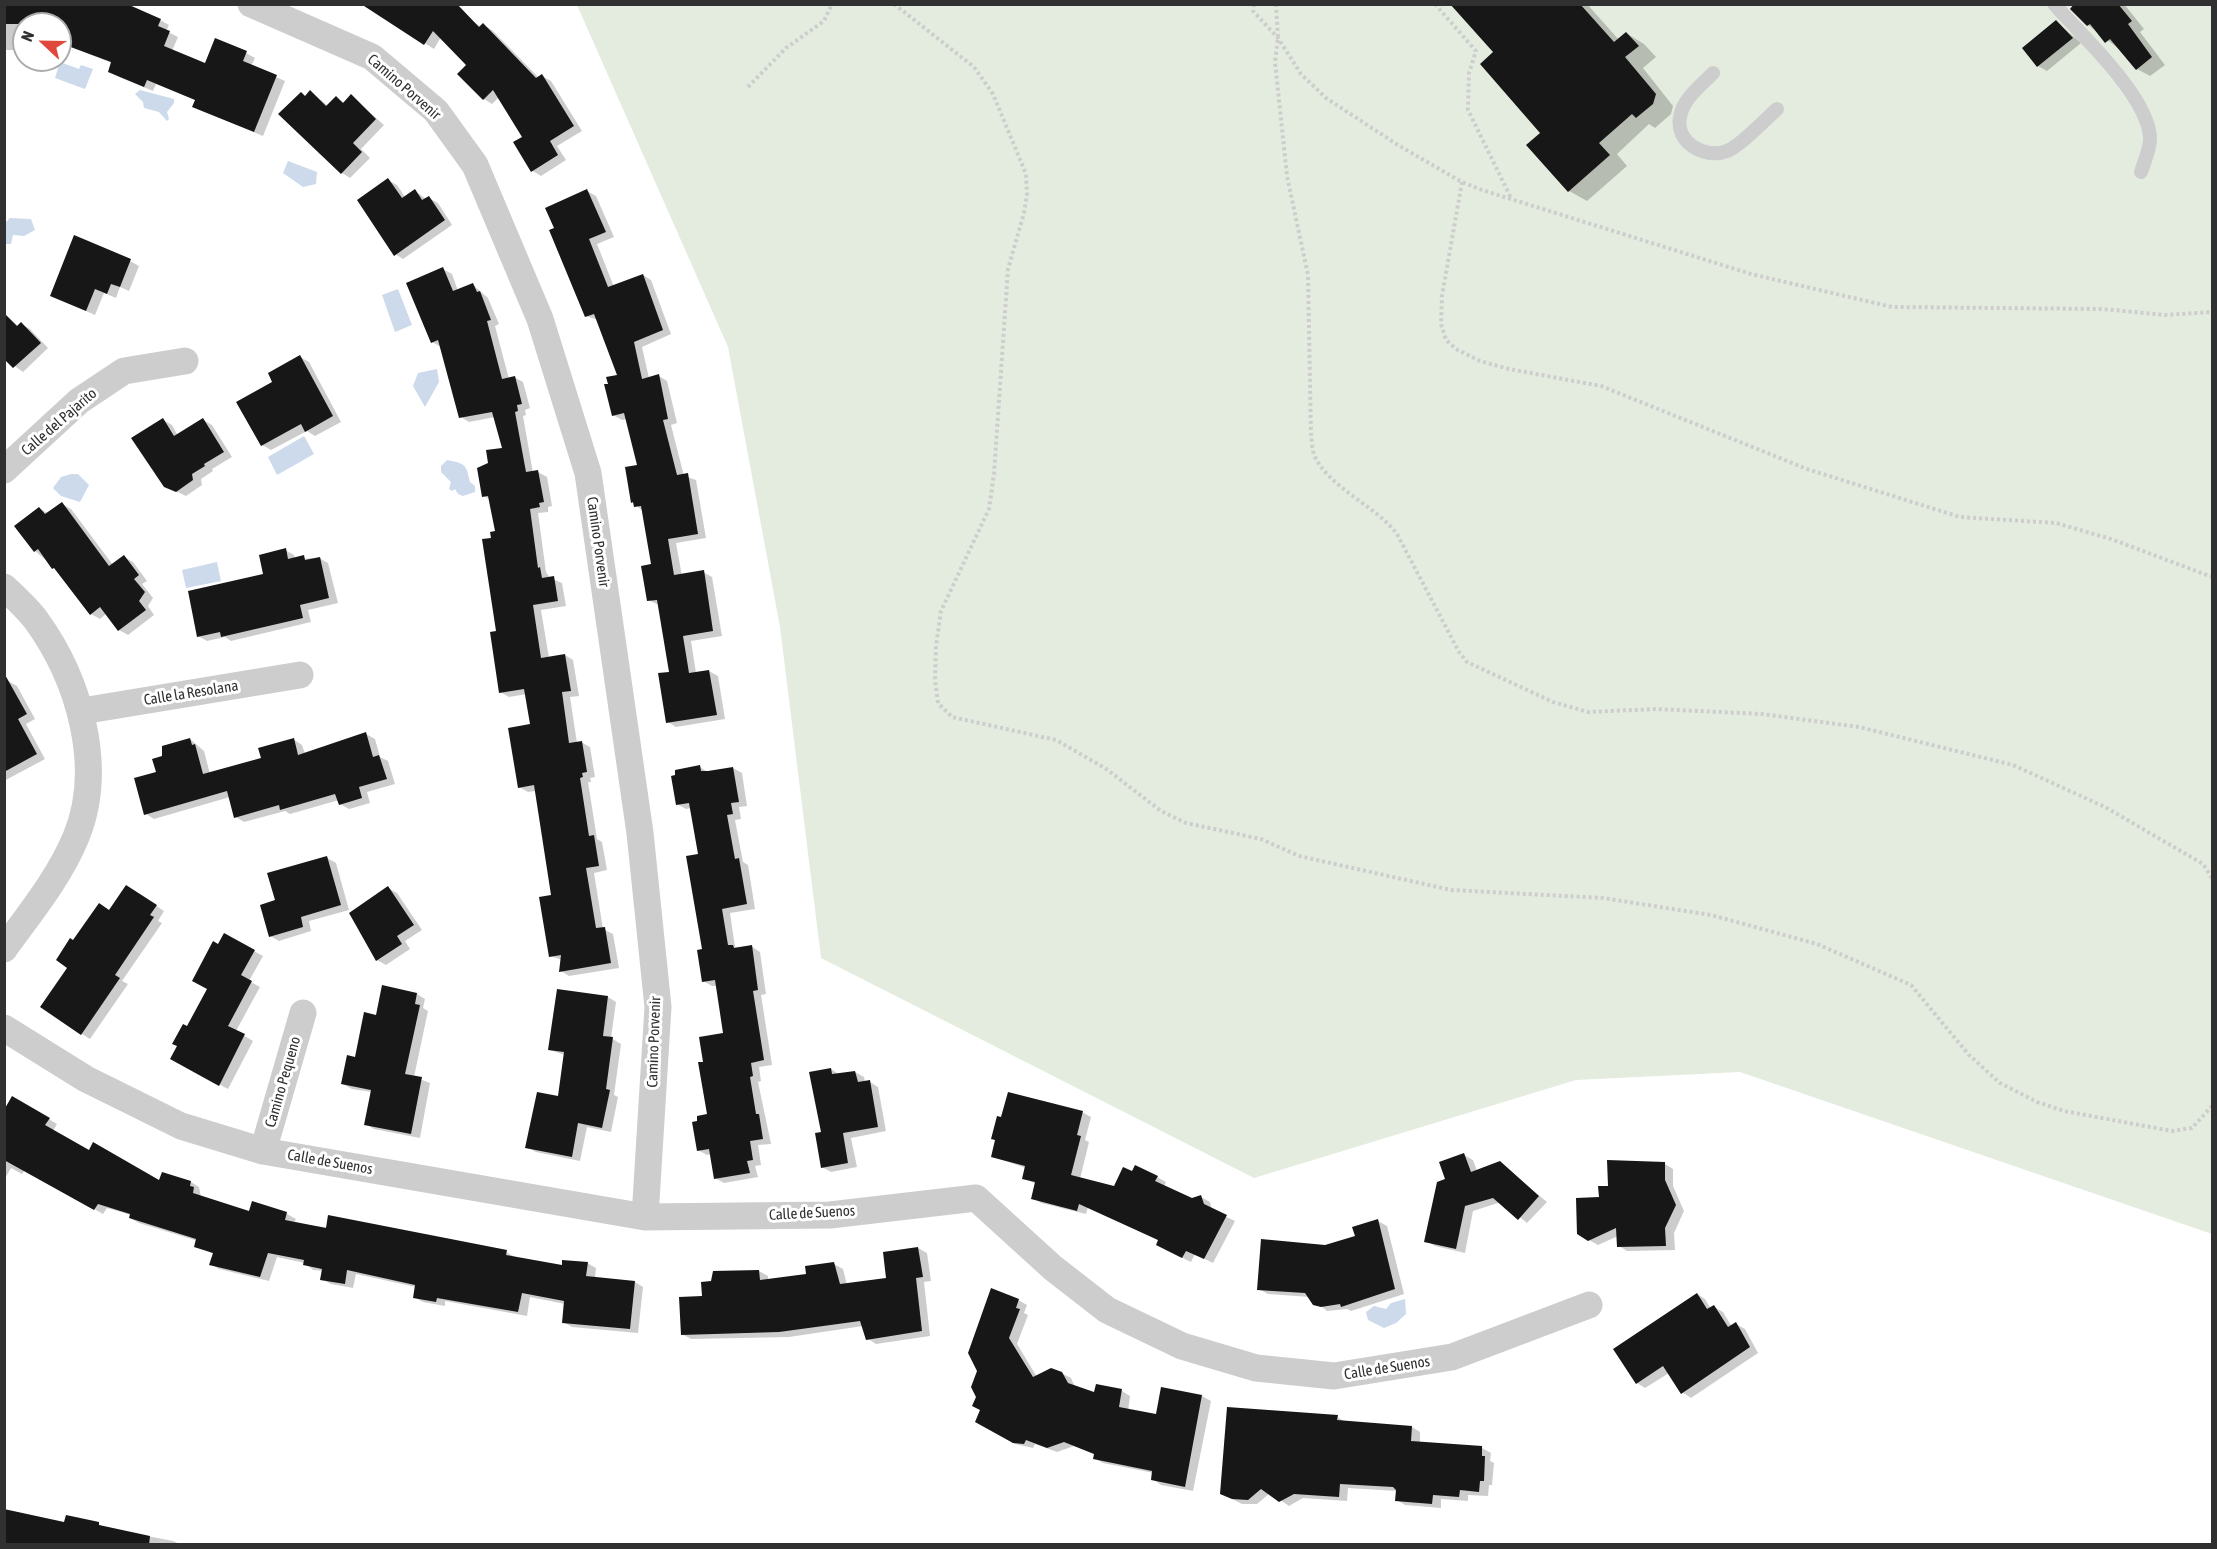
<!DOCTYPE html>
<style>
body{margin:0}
#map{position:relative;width:2217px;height:1549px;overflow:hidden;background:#fff;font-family:"Asap Condensed",sans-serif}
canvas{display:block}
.frame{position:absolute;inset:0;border:6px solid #303030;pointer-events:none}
.north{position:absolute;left:12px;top:12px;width:60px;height:60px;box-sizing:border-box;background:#fff;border:2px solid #acacac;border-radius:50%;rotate:292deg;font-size:16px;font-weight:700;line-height:24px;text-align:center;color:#303030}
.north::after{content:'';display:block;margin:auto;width:21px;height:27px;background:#df483a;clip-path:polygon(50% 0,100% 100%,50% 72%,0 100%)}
</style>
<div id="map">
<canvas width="2217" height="1549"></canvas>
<div class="frame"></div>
<div class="north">N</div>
</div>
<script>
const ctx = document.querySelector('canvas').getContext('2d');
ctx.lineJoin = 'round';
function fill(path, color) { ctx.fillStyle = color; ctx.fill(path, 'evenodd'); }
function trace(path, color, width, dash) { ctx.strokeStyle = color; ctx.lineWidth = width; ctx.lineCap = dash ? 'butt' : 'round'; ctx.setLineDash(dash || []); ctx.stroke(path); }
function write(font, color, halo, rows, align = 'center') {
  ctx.font = font + ' "Asap Condensed",sans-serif'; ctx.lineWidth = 6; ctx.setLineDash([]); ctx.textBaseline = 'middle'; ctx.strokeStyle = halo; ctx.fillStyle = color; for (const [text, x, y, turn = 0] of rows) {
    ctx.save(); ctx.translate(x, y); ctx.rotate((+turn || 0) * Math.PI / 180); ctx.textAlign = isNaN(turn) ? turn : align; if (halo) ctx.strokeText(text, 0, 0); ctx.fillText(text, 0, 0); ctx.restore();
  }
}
fill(new Path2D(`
 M577,5H2212V1234L1740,1072L1576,1080L1254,1178L821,958L780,627L728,347Z`), '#e4ecdf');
fill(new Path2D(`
 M60,62L79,69L81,65L93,69L85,89L55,78Z
 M140,90L174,99V103L167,112L169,119L167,121L159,112L144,108L143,102L135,94Z
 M288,161L317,172L316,184L303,187L283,173Z
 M10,218L31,219L35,230L24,236L13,235L11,244H5V223Z
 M398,289L412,325L395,332L382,295Z
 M437,369L439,382L425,407L413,386L418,373Z
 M304,436L314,454L277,475L268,457Z
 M447,460C466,464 466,464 470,482L475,486V492L463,496L458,494L455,489L452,491L449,489L451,482L441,472V466Z
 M71,474H78L89,485L80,502L61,496L53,488L61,477Z
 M217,562L221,581L186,588L182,570Z
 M1405,1299L1406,1314L1396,1323L1384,1328L1368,1320L1366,1312L1374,1306L1386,1309L1391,1303Z`), '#ccdaeb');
fill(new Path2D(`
 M4,4L30,24H24V50H4Z
 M364,4H448L481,27L483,25L492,30L539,78L542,76L551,81L582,131L557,146L566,160L541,176L533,171L524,137L499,97L492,104L484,99L468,65L441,37L434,49Z
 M1452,4H1587L1619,40L1626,33L1644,44L1656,57L1643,68L1673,106L1671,114L1655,128L1649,124L1617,154L1627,166L1587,201L1569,191L1542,133L1495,52Z
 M2076,4H2124L2144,29L2140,32L2165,65L2150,76L2137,69L2119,49L2088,25Z
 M160,20L169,25L166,31L178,37L172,51L206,64L246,53L255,58L251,66L285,81L263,136L203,111L196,100L156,84L153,91L119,77L110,72L112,63L60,43V24H39Z
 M2057,22L2081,43L2047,71L2038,66Z
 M311,92L328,106L336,98L345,103L351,96L384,125L361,149L370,158L350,178L342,173L306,97Z
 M388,180L397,185L405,197L415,191L426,199L429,198L438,203L452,225L403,259L395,254Z
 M587,191L596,196L614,237L597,244L614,287L643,275L651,280L671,334L642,347L649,378L659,376L667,381L677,423L671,425L684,476L696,480L706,538L676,543L682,576L703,572L712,577L722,636L691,641L696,673L709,671L718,676L725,719L676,727L668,722L670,673L659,605L648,600L652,566L643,511L632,502L639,466L627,419L622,420L613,415L610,385L619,376L598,320L586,316L556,229Z
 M130,261L139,266L129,291L120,287L116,298L104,293L95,315L52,296Z
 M443,269L452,274L458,291L473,285L488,298L499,324L495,326L509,379L514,377L523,382L530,408L525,410L526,415L523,416L533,473L538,472L547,477L552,506L548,507V512L538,513L546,572L550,578L562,583L566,606L541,610L549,658L565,655L573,660L579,696L570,697L577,743L581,742L590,747L595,777L590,778L591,782H588L597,839L602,842L607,870L594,873L603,929L613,934L619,968L569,976L561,971L562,960L550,956L553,896L536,791L528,792L519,787L532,725L527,694L509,697L500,692L492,539L497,533L491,500L484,496L490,464L504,449L495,417L469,422L461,417L441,347L432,342Z
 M4,313L18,326L21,324L30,329L48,348L23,372L4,358Z
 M300,357L309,362L341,422L315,436L307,431L271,450L262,445L274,383Z
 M163,420L172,425L178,436L203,420L212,425L232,457L212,469L213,471L201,479L202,485L186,496L165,486Z
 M62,504L71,509L113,565L124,557L133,562L147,581L142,584L153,598L148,606L154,615L128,635L119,630L106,614L100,619L91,614L59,571L35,551L39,508L49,514Z
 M285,550L294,555L295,559L319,558L328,563L338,603L308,610L311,622L231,641L225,637L207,641L198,636L265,575Z
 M8,681L17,686L35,719L26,724L45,759L4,781V683Z
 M366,734L375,739L380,757L388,761L395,784L367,792L370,803L349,809L340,804L339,800L290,814L285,811L244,822L236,817L230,797L154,819L146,814L164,757L190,739L204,751L210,774L263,759L293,739L302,745L305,754Z
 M700,767L709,773L733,768L742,773L747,806L739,807L741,819L735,820L743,862L748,865L755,909L730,913L735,947L751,946L760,952L766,994L761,995L772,1065L759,1067L761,1081L758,1082L771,1144L758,1145L761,1165L755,1166L758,1177L724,1183L715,1178L712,1154L707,1155L698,1150L708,1115L705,1063L725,1034L717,986H712L703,981L700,855L691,808L686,809L677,804Z
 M327,858L336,863L349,910L309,921L311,931L279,941L270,936L277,901Z
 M388,888L397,893L422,930L405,941L410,949L386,965L377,960Z
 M135,892L164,911L158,921L162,923L122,981L128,984L90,1039L82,1034L69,967L74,942Z
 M224,935L263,956L249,981L260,987L236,1031L253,1041L228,1089L172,1059L208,988L218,946Z
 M383,987L417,994L425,999L423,1008L428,1011L414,1077L430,1083L420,1138L374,1129L366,1124L372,1092L352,1089L343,1084L377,1017Z
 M608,997L616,1002L611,1038L621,1044L614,1095L618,1097L611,1132L587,1127L580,1161L536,1152L527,1147L559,1098L565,1055L550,1050Z
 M831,1069L840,1075L855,1072L864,1077L865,1082H870L878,1087L886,1131L851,1138L857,1167L831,1172L822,1167L823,1133Z
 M13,1098L57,1124L53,1131L89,1152L160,1182L163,1174L191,1182L199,1187L201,1197L250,1213L253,1203L287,1214L296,1219L294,1223L506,1252L515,1257L563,1267L587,1263L596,1268L595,1278L635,1282L643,1287L638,1333L572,1327L563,1322L565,1304L530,1297L527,1316L445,1301V1306L423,1302L414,1297L416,1287L356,1274L353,1288L331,1284L322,1279L324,1271L313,1270L305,1263L277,1257L269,1281L219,1269L211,1264L214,1254L196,1246L198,1241L139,1223L130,1218L131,1215L107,1208L103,1214L25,1170L22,1174L11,1168L4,1180V1113Z
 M1082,1112L1091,1117L1085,1140L1089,1142L1080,1179L1115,1188L1157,1177L1166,1182L1164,1187L1192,1200L1201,1197L1210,1202L1212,1210L1235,1221L1213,1263L1195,1254L1191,1262L1166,1250L1160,1241L1088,1207L1086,1214L1041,1203L1033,1198L1036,1184L1023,1178L1026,1168L993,1157Z
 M1464,1155L1473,1160L1477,1171L1500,1163L1547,1202L1527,1223L1501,1202L1473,1211L1465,1253L1435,1246L1426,1241L1447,1180Z
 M1665,1164L1673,1169V1186L1684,1211L1674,1233L1675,1250L1627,1251L1619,1246L1618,1236L1598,1245L1589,1240L1600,1199Z
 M1378,1221L1387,1226L1404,1294L1351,1311L1347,1309L1327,1311L1310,1297L1268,1294L1259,1289L1326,1247L1357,1237Z
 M918,1248L927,1253L931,1281L924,1282L930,1336L876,1344L867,1338L863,1326L789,1337L691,1339L682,1334L703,1297L759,1271L768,1276V1281L808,1275L834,1264L843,1269L847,1285L888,1279Z
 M1697,1294L1705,1299L1711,1309L1714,1307L1723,1312L1732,1327L1736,1324L1745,1329L1758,1353L1691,1398L1682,1392L1669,1373L1645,1388L1637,1383Z
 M1018,1300L1027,1305L1024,1313L1028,1315L1017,1344L1037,1377L1061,1373L1071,1378L1075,1387L1095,1394L1122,1391L1130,1396L1128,1411L1157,1416L1163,1389L1202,1396L1211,1401L1193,1491L1161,1485L1153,1479L1154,1473L1103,1463L1094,1458L1095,1454L1074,1446L1057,1452L1035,1444L1033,1448L1015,1444L977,1421Z
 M1337,1417L1346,1422L1412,1427L1420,1432V1443L1482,1448L1491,1453L1490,1461L1494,1463L1492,1485H1489L1488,1496L1468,1495V1501L1441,1499V1508L1405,1505L1397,1500V1491L1348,1488L1347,1501L1303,1498L1289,1506L1270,1493L1257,1504H1242L1222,1494Z
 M65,1524H98L106,1528L173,1541L180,1544H4Z`), '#0003');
fill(new Path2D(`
 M4,4H127L161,19L158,26L170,31L164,46L205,63L215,38L247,51L243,61L277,75L254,132L192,107L195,100L147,80L144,87L108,72L111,62L60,43V24H4Z
 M361,4H457L479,27L483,23L536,78L542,74L574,126L550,141L558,155L531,172L513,142L522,137L493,90L483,100L457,74L466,65L433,31L424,45Z
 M1450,4H1580L1614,42L1626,32L1639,46L1625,57L1656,94L1653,104L1636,118L1632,114L1599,143L1610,155L1568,192L1526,145L1540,133L1480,64L1493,52Z
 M2074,4H2118L2132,21L2128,24L2152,57L2136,70L2110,39L2105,43L2090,24L2087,26L2070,9Z
 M2056,20L2073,38L2037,67L2022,48Z
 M310,90L326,106L336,96L343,103L351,94L376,119L353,143L362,152L341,174L278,114L301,92L305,96Z
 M388,178L402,198L415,189L422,200L429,196L445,220L394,256L357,200Z
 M587,189L606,232L589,239L608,287L643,274L663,330L634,342L642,379L659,374L668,419L663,420L677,475L688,473L698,534L668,539L674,575L704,570L713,631L683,636L689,673L709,670L717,715L666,723L658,673L669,672L657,600L647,601L641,566L651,564L641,506L634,507L633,502L631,503L625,467L637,465L624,413L612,416L604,384H608L606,377L617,375L594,314L585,317L549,230L554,228L545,208Z
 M74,235L131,259L120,287L111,284L107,294L95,289L86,311L50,296Z
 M443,267L453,291L473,283L477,292L480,291L491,320L487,321L502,379L515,376L522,404L517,405L518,411L515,412L526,472L538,470L544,502L539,503L540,507L530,509L538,568L540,567L542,578L554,576L558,601L533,605L541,658L565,654L571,691L562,692L569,743L582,741L587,772L582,773L583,777L580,778L589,836L594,835L599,866L586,868L596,928L605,927L611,963L559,972L561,955L549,957L539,897L551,895L534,785L518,788L508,728L530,724L524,689L499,693L490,632L496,631L482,539L491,538L490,532L495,531L488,496L482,497L477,468L488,463L486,450L502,448L492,412L459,418L438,340L431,343L406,283Z
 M4,313L17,326L21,322L41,343L13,368L4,359Z
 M300,355L333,416L305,432L301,424L261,446L236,402L272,382L268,373Z
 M163,418L174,436L203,418L224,452L204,464L205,466L192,474L193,480L176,492L164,487L131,438Z
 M62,502L109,566L124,555L139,575L134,579L145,592L139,601L146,610L118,631L100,607L90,615L54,568L52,569L38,549L34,552L14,526L39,507L45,514Z
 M286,548L288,559L304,555L305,560L320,557L329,598L300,605L303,618L221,637L220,632L197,637L188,591L263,574L259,555Z
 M4,673L27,714L18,719L37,754L4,772Z
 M366,732L373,757L379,755L387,779L359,787L362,798L339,805L335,794L280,810L279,805L234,818L227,791L144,815L134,778L156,772L152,759L162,756V746L190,738L192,745L195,744L203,774L261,758L258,748L294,738L298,755Z
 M700,765L701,771H708L733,767L739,802L731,803L733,814L727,815L735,859L739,858L747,904L722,909L728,945H733L734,948L752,945L758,990L753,991L764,1060L751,1063L753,1076L750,1077L756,1114H759L763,1139L750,1141L753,1160L747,1161L750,1173L714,1179L709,1149L697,1151L692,1122L697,1121V1116L707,1114L698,1062H703L699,1037L723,1033L715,980L702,982L697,950L702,949L686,856L698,854L689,803L676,805L671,776L675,775V770Z
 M327,856L341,905L301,917L303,927L269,937L260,905L275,900L267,873Z
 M126,885L157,905L150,915L154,917L115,975L120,978L81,1035L40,1007L67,968L56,960L70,938L73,940L99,903L109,910Z
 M388,886L414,925L397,936L402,944L376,961L349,913Z
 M224,933L255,950L241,975L252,981L228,1026L245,1034L219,1086L170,1059L177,1046L172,1044L183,1024L187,1026L207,989L192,981L213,941L218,944Z
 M382,985L417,993L415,1004L420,1005L405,1074L422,1077L411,1134L364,1125L371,1090L341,1084L347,1055L355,1057L364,1012L376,1015Z
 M557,989L608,996L603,1036L613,1037L606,1089L610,1090L602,1128L578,1123L572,1157L525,1148L537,1092L558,1096L564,1052L548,1050Z
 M831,1068L832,1074L855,1071L858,1082L870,1080L878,1127L843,1133L848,1163L821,1168L815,1133L821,1132L809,1072Z
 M1008,1092L1083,1111L1077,1135L1081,1136L1071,1175L1114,1186L1123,1167L1132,1171L1135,1165L1158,1176L1155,1181L1192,1198L1201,1195L1204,1204L1227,1215L1204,1259L1186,1251L1182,1258L1156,1245L1158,1240L1079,1204L1077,1211L1031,1199L1035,1182L1022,1179L1025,1166L991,1157L995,1140L991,1139L997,1116L1001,1117Z
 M12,1096L50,1118L45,1125L89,1150L93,1142L159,1180L162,1172L191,1181L190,1186L194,1187L193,1193L249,1211L252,1201L287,1212L285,1220L326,1228L328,1215L507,1250L506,1255L562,1265V1260L588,1262L586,1276L635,1281L630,1329L562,1323L564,1301L522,1293L518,1312L437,1298L436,1302L413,1298L415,1285L347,1270L345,1284L320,1280L322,1269L303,1265L304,1260L268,1253L260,1277L209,1265L213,1253L194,1247L196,1239L129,1218L130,1214L98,1204L94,1210L4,1160V1110Z
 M1464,1153L1471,1172L1500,1161L1539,1196L1518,1220L1493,1198L1465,1206L1456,1249L1424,1242L1437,1182L1445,1179L1439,1162Z
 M1607,1160L1665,1162V1180L1676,1205L1665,1228L1666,1246L1617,1247L1616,1228L1588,1241L1577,1234L1576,1198L1599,1197L1598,1186H1608Z
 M1378,1219L1395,1289L1341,1307L1340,1304L1321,1307L1313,1305L1305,1293L1257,1290L1261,1239L1325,1245L1355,1236L1352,1227Z
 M918,1247L923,1277L916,1278L922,1331L866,1340L860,1321L779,1332L681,1335L679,1297L702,1296L701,1282L711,1281L713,1271L759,1270L760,1280L806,1274L805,1266L834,1262L840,1284L886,1278L883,1252Z
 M991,1288L1019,1299L1016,1308L1020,1309L1009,1338L1033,1377L1051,1368L1062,1372L1068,1383L1094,1392L1096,1384L1122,1389L1119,1407L1156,1414L1161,1387L1202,1395L1185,1487L1151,1480L1152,1471L1093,1459L1094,1454L1064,1442L1047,1448L1026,1440L1024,1444L1013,1443L975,1422L980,1410L972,1406L976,1397L971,1387L977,1371L968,1353Z
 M1697,1293L1707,1309L1714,1305L1728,1327L1736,1322L1750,1347L1681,1394L1663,1366L1636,1384L1613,1349Z
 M1227,1407L1338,1415L1337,1420L1412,1426L1411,1441L1482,1446V1456H1485L1484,1481H1480L1479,1492L1460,1490L1459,1497L1433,1495L1432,1504L1395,1501L1396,1490L1393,1487L1340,1484L1339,1497L1294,1494L1279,1502L1261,1489L1248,1500L1232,1499L1220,1494Z
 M4,1509L64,1522L66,1515L99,1522V1525L150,1536L149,1545H4Z`), '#171717');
trace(new Path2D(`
 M894,4L974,67L993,94L1026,174L1027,194L1024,213L1008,269L994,474L989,509L941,611L936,646L935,680L938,703L952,717L1056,740L1105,768L1161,811L1186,823L1261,839L1299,856L1451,890L1603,898L1711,915L1817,944L1911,985L1969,1055L2000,1083L2037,1102L2064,1111L2172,1131L2192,1128L2212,1106
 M1254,4L1253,11L1278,38L1301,74L1326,98L1398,145L1462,182L1482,190L1751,274L1892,307L2103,309L2165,315L2212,312
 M1276,4L1278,38L1275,62L1287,176L1308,275L1311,434C1312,441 1312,451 1315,457C1332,490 1375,505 1397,534L1459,652L1467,662L1553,702L1588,712L1656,709L1762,714L1859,727L2013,765L2105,807L2203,864L2212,878
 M1435,4L1476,51L1469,73L1468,110L1511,198
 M748,87L786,48L824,21L832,4
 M1462,182L1442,296L1441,324L1446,340L1456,349L1480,361L1509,369L1601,386L1807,469L1960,517L2056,523L2111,539L2212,577`), '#cdcdcd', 4, [3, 3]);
trace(new Path2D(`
 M2054,4C2082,36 2147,95 2150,137C2151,147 2144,162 2141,172
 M1713,73C1701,86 1683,98 1680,117C1675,142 1705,160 1727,151C1739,147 1766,119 1777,109`), '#cdcdcd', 14);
trace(new Path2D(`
 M251,4L372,57L436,111L475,165L540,319L588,473L640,833L658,1007L645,1217
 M4,470L79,401L124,371L185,361
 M4,587C15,597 27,608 36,620C79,679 105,767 76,837C59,878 30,913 4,949
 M82,711L300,675
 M4,1028L86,1079L181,1126L263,1151L645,1217L830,1215L976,1198L1053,1268L1107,1310L1182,1346L1256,1368L1334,1376L1452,1357L1589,1305
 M263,1151L303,1013`), '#cdcdcd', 27);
write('15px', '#303030', '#fff', [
 ["Camino Porvenir",404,87,41],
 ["Calle del Pajarito",59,422,-41],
 ["Camino Porvenir",598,542,82],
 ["Calle la Resolana",191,693,-9],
 ["Camino Porvenir",654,1042,-88],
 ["Camino Pequeno",283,1082,-74],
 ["Calle de Suenos",330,1162,10],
 ["Calle de Suenos",812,1213,-3],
 ["Calle de Suenos",1387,1368,-9]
]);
</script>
